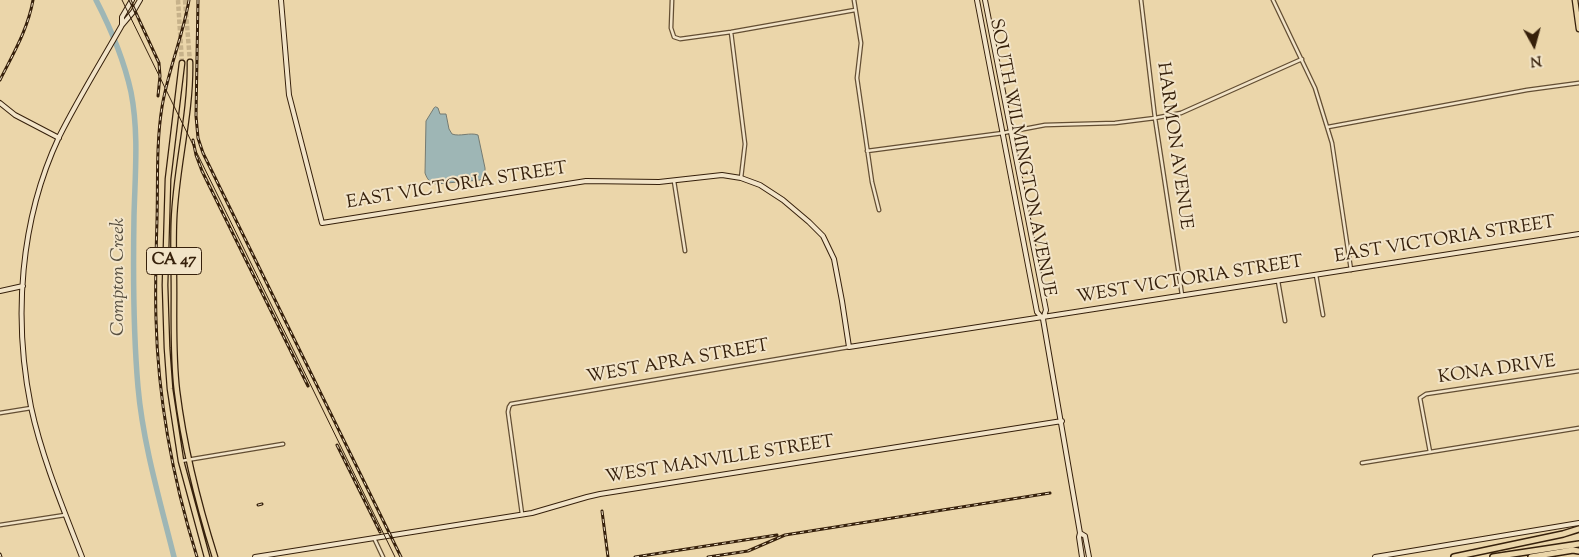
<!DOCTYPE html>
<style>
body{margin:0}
#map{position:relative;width:1579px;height:557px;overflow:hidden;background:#ebd6aa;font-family:"Sorts Mill Goudy",serif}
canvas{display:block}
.north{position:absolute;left:1509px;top:20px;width:50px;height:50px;-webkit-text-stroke:4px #f2e4c8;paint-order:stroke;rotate:173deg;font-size:14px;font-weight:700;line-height:20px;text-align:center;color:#36200b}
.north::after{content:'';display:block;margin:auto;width:18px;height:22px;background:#36200b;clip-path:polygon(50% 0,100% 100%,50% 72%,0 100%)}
</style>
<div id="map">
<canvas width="1579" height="557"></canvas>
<div class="north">N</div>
</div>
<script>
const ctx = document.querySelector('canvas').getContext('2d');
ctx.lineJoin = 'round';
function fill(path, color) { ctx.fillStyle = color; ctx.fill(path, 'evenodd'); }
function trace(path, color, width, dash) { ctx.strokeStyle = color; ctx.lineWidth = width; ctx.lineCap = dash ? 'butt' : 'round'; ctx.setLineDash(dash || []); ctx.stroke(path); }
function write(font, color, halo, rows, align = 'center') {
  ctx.font = font + ' "Sorts Mill Goudy",serif'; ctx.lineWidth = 4; ctx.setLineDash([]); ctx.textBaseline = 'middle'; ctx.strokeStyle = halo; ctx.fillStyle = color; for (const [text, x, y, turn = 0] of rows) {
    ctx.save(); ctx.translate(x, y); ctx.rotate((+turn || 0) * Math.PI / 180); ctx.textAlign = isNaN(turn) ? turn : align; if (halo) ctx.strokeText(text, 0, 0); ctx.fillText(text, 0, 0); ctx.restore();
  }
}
const water = new Path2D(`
 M436,107L438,108L440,114H446L449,129L452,134C460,137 470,132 478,135L485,168V175L480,180L436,184C430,183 427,179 425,173L426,121L434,108Z`);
fill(water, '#9eb6b5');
trace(water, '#747a71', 1);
trace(new Path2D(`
 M96,0C111,29 124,60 131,92C139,133 135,175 134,216C133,273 133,330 138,387C143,444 160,501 174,557`), '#9eb6b5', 5.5);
trace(new Path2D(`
 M178,0L182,63
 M185,0L190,62`), '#c7b28a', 4.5, [4.5, 2]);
const street = new Path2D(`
 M672,0L671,28L674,37L680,39L731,32L855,10
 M854,0L861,43L857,78L872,182L879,210
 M1141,0L1155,118L1182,295
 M1273,0L1315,88L1332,143L1351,270
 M731,32L745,144L741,178
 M1328,127L1527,90L1579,83
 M867,151L1003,133L1045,125L1115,123L1155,118L1181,113L1302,59
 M674,181L685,251
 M1316,275L1323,315
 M1278,281L1285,321
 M0,413L31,408
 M1430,452L1420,398L1426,394L1579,371
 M181,461L283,444
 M1362,463L1579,428
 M522,514L508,412L509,407L511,404L849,347
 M0,525L65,515
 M374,538L383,557`);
const secondary = new Path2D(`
 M281,0L289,95L322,223L586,181L659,182L722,175L741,178L760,185L783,200L809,222L823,236L834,259L842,301L849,347C1093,311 1336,271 1579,234
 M977,0L1037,312L1043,319
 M985,0L1046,310L1043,319L1080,533L1079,537L1082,557
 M122,25V17L132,0
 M0,103L15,115L59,138
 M0,291L23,286
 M1080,533L1085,536L1089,557
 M82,557C63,508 42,458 31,407C13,318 20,220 59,137C78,99 101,62 122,25L133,12L140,0
 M255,557L532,513L587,497L600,494L1062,421
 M1375,557L1579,523`);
const primary = new Path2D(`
 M1575,0L1579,29
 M190,62C191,115 176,167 174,220C173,244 174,268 174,292C174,325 173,358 177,391C184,447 198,503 215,557
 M182,63L168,179L165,285L167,348L170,389L181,461L207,557`);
const highway = new Path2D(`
 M1454,557L1563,534L1579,529
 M1493,557L1579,544
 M1531,557L1573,550L1579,551`);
trace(street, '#634e33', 5);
trace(secondary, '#36200b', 6);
trace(primary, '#36200b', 7);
trace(highway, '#36200b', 8);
trace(street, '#f2e4c8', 2.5);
trace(secondary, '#f2e4c8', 4);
trace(primary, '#ebd6aa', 4.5);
trace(highway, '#ebd6aa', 5);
trace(new Path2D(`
 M122,0L395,557`), '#36200b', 1);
const rail = new Path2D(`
 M130,0L159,63L160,76L158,96
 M189,0C183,36 168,70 162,107C156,144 158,183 157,220C156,253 155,286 156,319C158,400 173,480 197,557
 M198,0L196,116L198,138L203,153L401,557
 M0,80C13,54 28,29 33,0
 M193,140L196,155L202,171L308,386
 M337,445L380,532
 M258,505L262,504
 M602,511L608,557
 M0,554L1,557
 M635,557L777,535
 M708,557L748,551L785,535L1050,493`);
trace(rail, '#36200b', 3);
trace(rail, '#f2e4c8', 1, [4]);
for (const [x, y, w] of [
 [174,261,55]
]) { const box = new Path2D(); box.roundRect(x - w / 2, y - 13.5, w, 27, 4); ctx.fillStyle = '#f2e4c8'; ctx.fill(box); trace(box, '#36200b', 1); }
write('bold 16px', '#36200b', null, [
 ["CA 47",174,261]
]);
write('18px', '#36200b', '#f2e4c8', [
 ["HARMON AVENUE",1173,146,82],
 ["SOUTH WILMINGTON AVENUE",1021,158,79],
 ["EAST VICTORIA STREET",457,187,-9],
 ["EAST VICTORIA STREET",1445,241,-9],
 ["WEST VICTORIA STREET",1190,281,-9],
 ["WEST APRA STREET",678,363,-10],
 ["KONA DRIVE",1497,371,-8],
 ["WEST MANVILLE STREET",720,461,-9]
]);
write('italic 19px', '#554d3e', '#f2e4c8', [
 ["Compton Creek",120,277,-90]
]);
</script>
